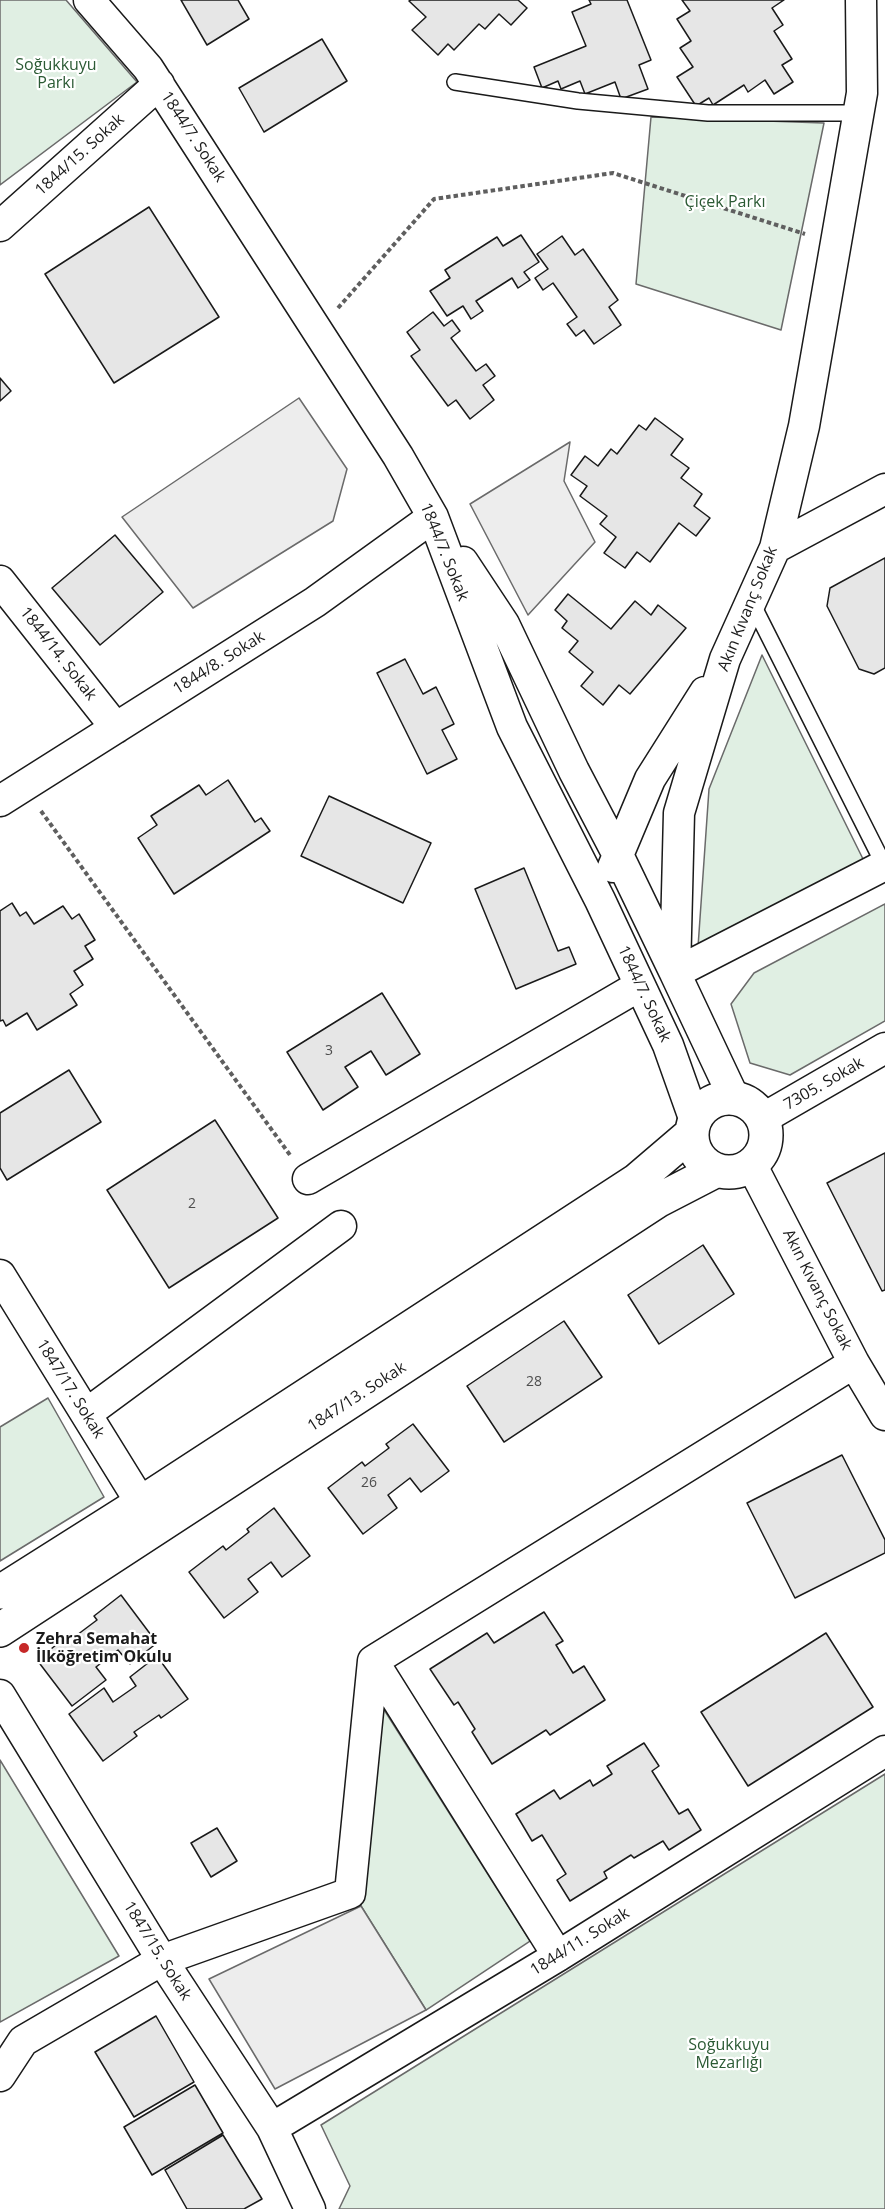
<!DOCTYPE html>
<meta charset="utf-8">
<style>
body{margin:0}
canvas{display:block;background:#fff}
</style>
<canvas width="885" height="2209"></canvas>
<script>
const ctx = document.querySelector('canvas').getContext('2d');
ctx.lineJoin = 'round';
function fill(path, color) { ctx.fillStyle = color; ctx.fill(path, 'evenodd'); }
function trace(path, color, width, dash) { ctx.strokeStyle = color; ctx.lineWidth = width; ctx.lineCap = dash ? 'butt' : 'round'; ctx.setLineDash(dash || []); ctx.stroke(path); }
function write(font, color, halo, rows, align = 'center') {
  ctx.font = font + ' "Open Sans",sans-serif'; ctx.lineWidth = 4.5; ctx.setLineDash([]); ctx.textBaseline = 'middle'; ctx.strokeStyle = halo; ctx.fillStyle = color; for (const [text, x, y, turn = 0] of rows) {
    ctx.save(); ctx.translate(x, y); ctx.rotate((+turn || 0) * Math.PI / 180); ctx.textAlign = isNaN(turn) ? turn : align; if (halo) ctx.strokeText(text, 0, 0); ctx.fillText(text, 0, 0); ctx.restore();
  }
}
const green = new Path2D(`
 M0,0H66L137,82L0,185Z
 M651,117L824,123L781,330L636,284Z
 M762,655L864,861L698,947L709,789Z
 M885,904V1021L790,1075L750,1063L731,1004L754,973Z
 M48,1398L104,1497L0,1561V1427Z
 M383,1708L530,1941L426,2010L361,1906Z
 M0,1760L119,1956L0,2022Z
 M885,1774V2209H339L350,2186L321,2125Z`);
fill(green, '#e0efe3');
trace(green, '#6a6a6a', 1.5);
const parking = new Path2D(`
 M299,398L347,469L333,521L193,608L122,517Z
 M570,442L564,481L595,542L528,615L470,504Z
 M361,1906L426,2010L275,2089L209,1979Z`);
fill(parking, '#ededed');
trace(parking, '#6a6a6a', 1.5);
const building = new Path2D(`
 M181,0H238L249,19L207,45Z
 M411,0H518L527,8L511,25L499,14L485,29L479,24L454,50L448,44L438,55L412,30L426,17L409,1Z
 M589,0H627L651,60L639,65L648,89L621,99L615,82L585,94L580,81L561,89L558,81L542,88L534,67L586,46L572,12L591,4Z
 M682,0H784L772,8L783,25L774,31L792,59L782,65L793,82L774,94L765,80L748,92L744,85L713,105L709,98L696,106L677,77L693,67L680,48L691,41L677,19L690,11Z
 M322,39L347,81L264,132L239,88Z
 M149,207L219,317L114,383L45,274Z
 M521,235L539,262L524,272L530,280L518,288L512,278L476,301L483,311L471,319L463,306L447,316L430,291L450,278L445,270L497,237L503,246Z
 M562,236L575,255L583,249L618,300L609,307L621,325L594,344L584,330L576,336L567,324L577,317L553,283L543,290L535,278L548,269L537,254Z
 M433,312L444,326L452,320L460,331L451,338L476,371L486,364L495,376L483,385L494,400L470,419L456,400L448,406L411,356L420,350L407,332Z
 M0,378L11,391L0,401Z
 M655,418L683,439L671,455L689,468L681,478L702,494L694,506L710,518L696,536L679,523L650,562L637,552L625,568L604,553L616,537L600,524L607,516L580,496L587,486L571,475L585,456L598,466L611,449L617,454L639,425L646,430Z
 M115,535L163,592L100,645L52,588Z
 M885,558V668L874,674L859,669L827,606L830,588Z
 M568,594L611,629L635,601L651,615L658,605L686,628L630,694L619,685L603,705L581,686L593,672L569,652L578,641L562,628L567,621L555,610Z
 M405,659L423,694L436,687L454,724L442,730L457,759L427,774L377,673Z
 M228,780L255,822L261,818L270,831L174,894L138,838L157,825L151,816L199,785L206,795Z
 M329,796L431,843L403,903L301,856Z
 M524,868L558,951L569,947L576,964L516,989L475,889Z
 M12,903L20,916L26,912L34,924L63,906L72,919L79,914L95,940L85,946L93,959L74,971L83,985L70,994L77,1005L37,1030L27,1013L6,1026L3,1020L0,1021V911Z
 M382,993L420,1054L386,1075L371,1051L345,1067L358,1087L323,1110L287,1052Z
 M69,1070L101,1122L7,1180L0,1168V1113Z
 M215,1120L278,1218L169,1288L107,1190Z
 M885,1153V1290L882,1291L827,1183Z
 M703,1245L734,1294L659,1344L628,1295Z
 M564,1321L602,1377L504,1442L467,1386Z
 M413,1424L449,1471L421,1492L410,1478L388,1495L397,1508L363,1534L328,1488L362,1462L365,1466L389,1448L386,1444Z
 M842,1455L885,1540V1553L795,1598L747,1503Z
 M274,1508L310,1556L282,1577L271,1562L248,1579L258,1592L224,1618L189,1572L223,1546L226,1550L249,1532L247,1529Z
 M121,1595L157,1643L130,1664L118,1650L96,1667L106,1680L72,1706L37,1660L70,1634L73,1638L97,1620L94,1616Z
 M544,1612L563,1641L556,1645L573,1673L584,1666L605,1700L550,1735L546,1730L492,1764L472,1732L475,1729L458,1702L454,1705L430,1669L487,1633L494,1643Z
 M826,1633L873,1707L748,1786L701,1712Z
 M157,1656L188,1699L161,1718L159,1715L134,1732L137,1736L103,1761L69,1714L104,1688L113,1702L136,1686L130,1677Z
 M644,1743L659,1766L652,1771L679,1814L688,1809L701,1830L669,1850L663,1841L634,1858L631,1855L604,1872L607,1878L570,1901L557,1880L566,1874L542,1835L532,1841L516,1814L554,1790L560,1799L590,1780L593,1786L612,1774L607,1766Z
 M217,1828L237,1861L211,1877L191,1843Z
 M156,2016L194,2082L134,2117L95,2052Z
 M195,2085L223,2133L152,2175L124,2127Z
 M223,2135L262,2199L244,2209H187L165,2170Z`);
fill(building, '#e6e6e6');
trace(building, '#1a1a1a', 1.5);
const service = new Path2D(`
 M455,82L578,101L708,113H858
 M751,601L884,865`);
const minor = new Path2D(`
 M89,0L148,68L398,456L433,517L512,727L600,900L668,1045L695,1121
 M0,226L159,84
 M775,548L885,489
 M463,562L504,624L574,771L618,855L675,973L885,865
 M0,581L116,728
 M0,801L315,602L433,517
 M613,867L650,779L705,692
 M734,1098L675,973L679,813L725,659L775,548L804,426L862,93L861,0
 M762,1119L885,1048
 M751,1164L854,1363L885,1415
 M308,1179L639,986
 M0,1275L141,1503
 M86,1414L341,1226
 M373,1661L854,1363
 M0,1695L162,1960L272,2128L310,2209
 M0,2076L23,2041L162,1960L350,1893L373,1661L558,1956
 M272,2128L558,1956L885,1751`);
const secondary = new Path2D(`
 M692 1135a37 37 0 1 1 74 0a37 37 0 1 1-74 0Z
 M0,1592L141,1503L637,1180L692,1133
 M0,1630L659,1200L717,1170`);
trace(service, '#1a1a1a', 18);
trace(minor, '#1a1a1a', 33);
trace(secondary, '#1a1a1a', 36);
trace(new Path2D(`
 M338,308L434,199L613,173L805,234
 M41,811L290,1155`), '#5f5f5f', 4, [4.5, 3]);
trace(service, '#fff', 15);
trace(minor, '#fff', 30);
trace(secondary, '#fff', 33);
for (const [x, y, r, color] of [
 [24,1648,6,"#c62828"]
]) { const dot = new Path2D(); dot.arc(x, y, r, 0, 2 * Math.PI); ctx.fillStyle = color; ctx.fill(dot); trace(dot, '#fff', 2); }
write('14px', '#4d4d4d', null, [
 ["3",329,1051],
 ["2",192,1204],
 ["28",534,1382],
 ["26",369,1483]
]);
write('16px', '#2b5a34', '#fff', [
 ["Soğukkuyu",56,65],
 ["Parkı",56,83],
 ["Çiçek Parkı",725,202],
 ["Soğukkuyu",729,2045],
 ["Mezarlığı",729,2063]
]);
write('16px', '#1a1a1a', '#fff', [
 ["1844/7. Sokak",193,137,57],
 ["1844/15. Sokak",80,155,-42],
 ["1844/7. Sokak",444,552,68],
 ["Akın Kıvanç Sokak",748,609,-68],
 ["1844/14. Sokak",58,654,52],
 ["1844/8. Sokak",219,663,-32],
 ["1844/7. Sokak",644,994,65],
 ["7305. Sokak",824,1084,-30],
 ["Akın Kıvanç Sokak",817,1290,63],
 ["1847/17. Sokak",70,1389,58],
 ["1847/13. Sokak",357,1397,-33],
 ["1844/11. Sokak",580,1942,-32],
 ["1847/15. Sokak",157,1951,58]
]);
write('bold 16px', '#1a1a1a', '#fff', [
 ["Zehra Semahat",36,1639],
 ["İlköğretim Okulu",36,1657]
], 'left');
</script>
